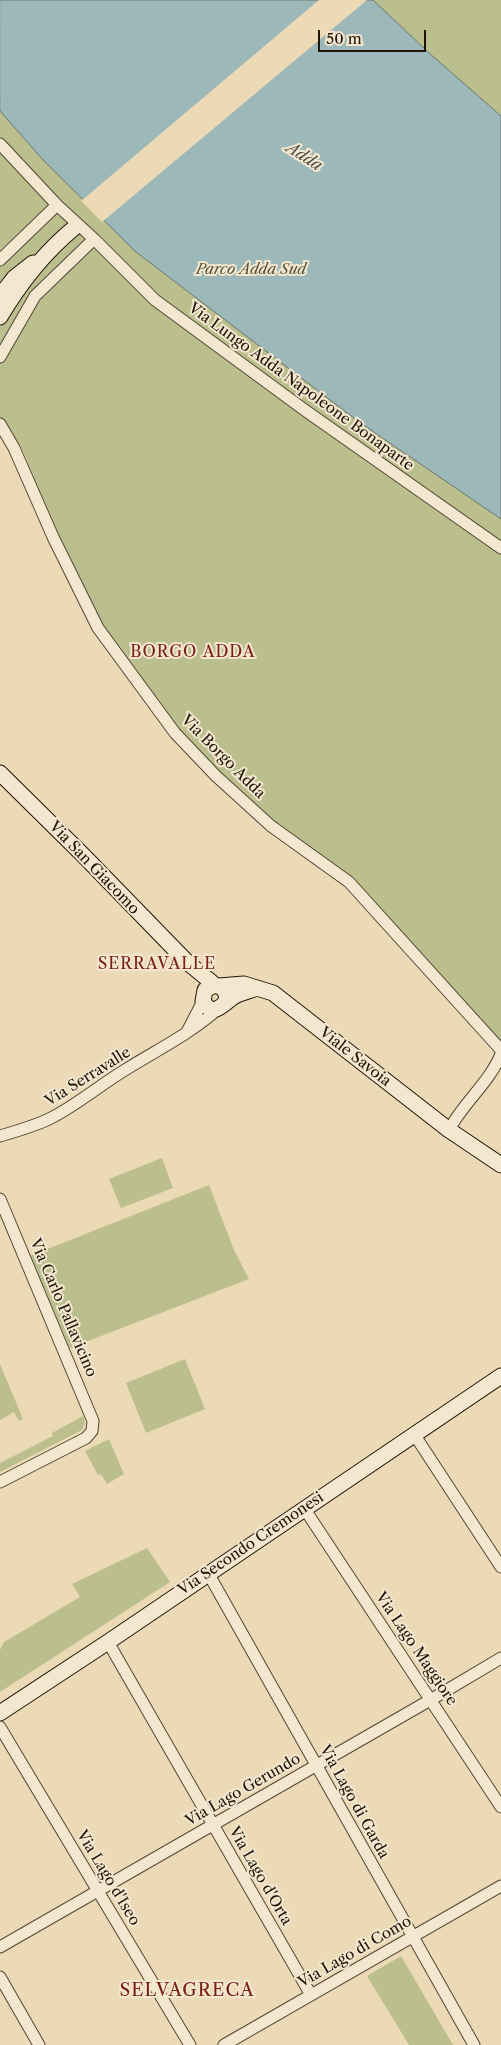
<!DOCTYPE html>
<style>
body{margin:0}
#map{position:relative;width:501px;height:2045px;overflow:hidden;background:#ecdab7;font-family:"Libre Caslon Text",serif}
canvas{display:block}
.scale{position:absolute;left:318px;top:30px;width:108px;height:22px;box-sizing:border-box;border:2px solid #201507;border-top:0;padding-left:6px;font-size:15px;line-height:18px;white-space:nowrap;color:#201507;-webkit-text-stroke:4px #f3e7d0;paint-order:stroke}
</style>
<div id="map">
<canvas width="501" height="2045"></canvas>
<div class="scale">50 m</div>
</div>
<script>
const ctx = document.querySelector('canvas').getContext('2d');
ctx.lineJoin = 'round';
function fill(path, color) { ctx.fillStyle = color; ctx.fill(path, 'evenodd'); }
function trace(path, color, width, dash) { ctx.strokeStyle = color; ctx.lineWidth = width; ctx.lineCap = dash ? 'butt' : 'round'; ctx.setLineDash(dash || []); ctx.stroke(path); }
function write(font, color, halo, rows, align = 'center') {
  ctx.font = font + ' "Libre Caslon Text",serif'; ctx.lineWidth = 4; ctx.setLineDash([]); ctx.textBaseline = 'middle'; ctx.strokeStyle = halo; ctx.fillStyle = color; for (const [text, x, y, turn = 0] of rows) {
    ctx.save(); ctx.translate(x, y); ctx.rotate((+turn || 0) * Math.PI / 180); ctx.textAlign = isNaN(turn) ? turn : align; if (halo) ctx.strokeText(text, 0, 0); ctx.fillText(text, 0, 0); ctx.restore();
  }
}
fill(new Path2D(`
 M0,0H501V1043L354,882L273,824L180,733L101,627L57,537L24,453L13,434L0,418Z
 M162,1158L173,1188L121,1208L109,1179Z
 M209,1185L234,1250L249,1279L70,1348L30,1256Z
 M185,1359L205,1409L146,1433L126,1383Z
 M0,1364L23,1419L19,1421L14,1412L0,1420Z
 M83,1416L85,1423L82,1430L0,1472V1463L53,1436L52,1433Z
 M109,1439L124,1474L107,1484L101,1474L98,1475L85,1451Z
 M147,1548L170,1582L0,1692V1650L4,1642L80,1597L72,1584Z
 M401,1956L453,2045H409L367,1976Z`), '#babf8d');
const water = new Path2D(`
 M0,0H373L428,52L501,116V519L359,422L136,252L44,161L0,111Z`);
fill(water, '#9db8b9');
trace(water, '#6b7772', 1);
fill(new Path2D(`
 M319,0H367L102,222L81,201Z`), '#ecdab7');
const street = new Path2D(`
 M0,144L57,205L94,239L155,300L306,411L501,548
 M0,260L57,205
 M0,357L35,296L94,239
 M0,424L14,448L53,537L98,628L175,733L216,776L271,826L349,882L501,1050
 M188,1030L203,1001
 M449,1130C463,1103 490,1082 501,1054
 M0,1136C17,1131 35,1126 51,1118C77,1105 100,1085 125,1070C157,1050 190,1034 218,1009
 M0,1199L93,1421L92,1431L86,1438L0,1482
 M414,1434L501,1567
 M304,1508L501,1807
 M208,1573L474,2045
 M108,1642L311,1995
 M0,1727L190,2045
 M0,1947L432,1699L501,1658
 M0,1977L39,2045
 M224,2045L501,1886`);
const secondary = new Path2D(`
 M0,296L14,278L33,263
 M0,317C19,285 45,252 74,228
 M0,773L84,856L188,963L215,985
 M219,986L244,984L273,993L449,1130L501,1165
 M225,1003L227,996L223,988L215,985L205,990L203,1001C214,1020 224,1002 235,996C242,992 250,991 257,988
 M0,1713L108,1642L501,1376`);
trace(street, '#534633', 13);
trace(secondary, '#201507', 17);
trace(street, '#f3e7d0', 11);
trace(secondary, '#f3e7d0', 15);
write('italic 15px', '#565036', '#f3e7d0', [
 ["Parco Adda Sud",251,270]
]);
write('15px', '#201507', '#f3e7d0', [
 ["Via Lungo Adda Napoleone Bonaparte",301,387,36],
 ["Via Borgo Adda",223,757,45],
 ["Via San Giacomo",94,868,46],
 ["Viale Savoia",355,1057,38],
 ["Via Serravalle",88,1077,-32],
 ["Via Carlo Pallavicino",63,1308,67],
 ["Via Secondo Cremonesi",251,1544,-34],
 ["Via Lago Maggiore",416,1649,56],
 ["Via Lago Gerundo",243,1790,-30],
 ["Via Lago di Garda",354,1802,61],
 ["Via Lago d'Orta",260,1876,60],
 ["Via Lago d'Iseo",108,1878,59],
 ["Via Lago di Como",355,1952,-30]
]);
write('italic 16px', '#4c4e45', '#f3e7d0', [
 ["Adda",304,157,32]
]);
ctx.letterSpacing = '1px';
write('16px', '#7a1f14', '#f3e7d0', [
 ["BORGO ADDA",193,652],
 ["SERRAVALLE",157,964]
]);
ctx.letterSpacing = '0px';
ctx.letterSpacing = '1px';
write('18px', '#7a1f14', '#f3e7d0', [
 ["SELVAGRECA",187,1991]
]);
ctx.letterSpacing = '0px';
</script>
